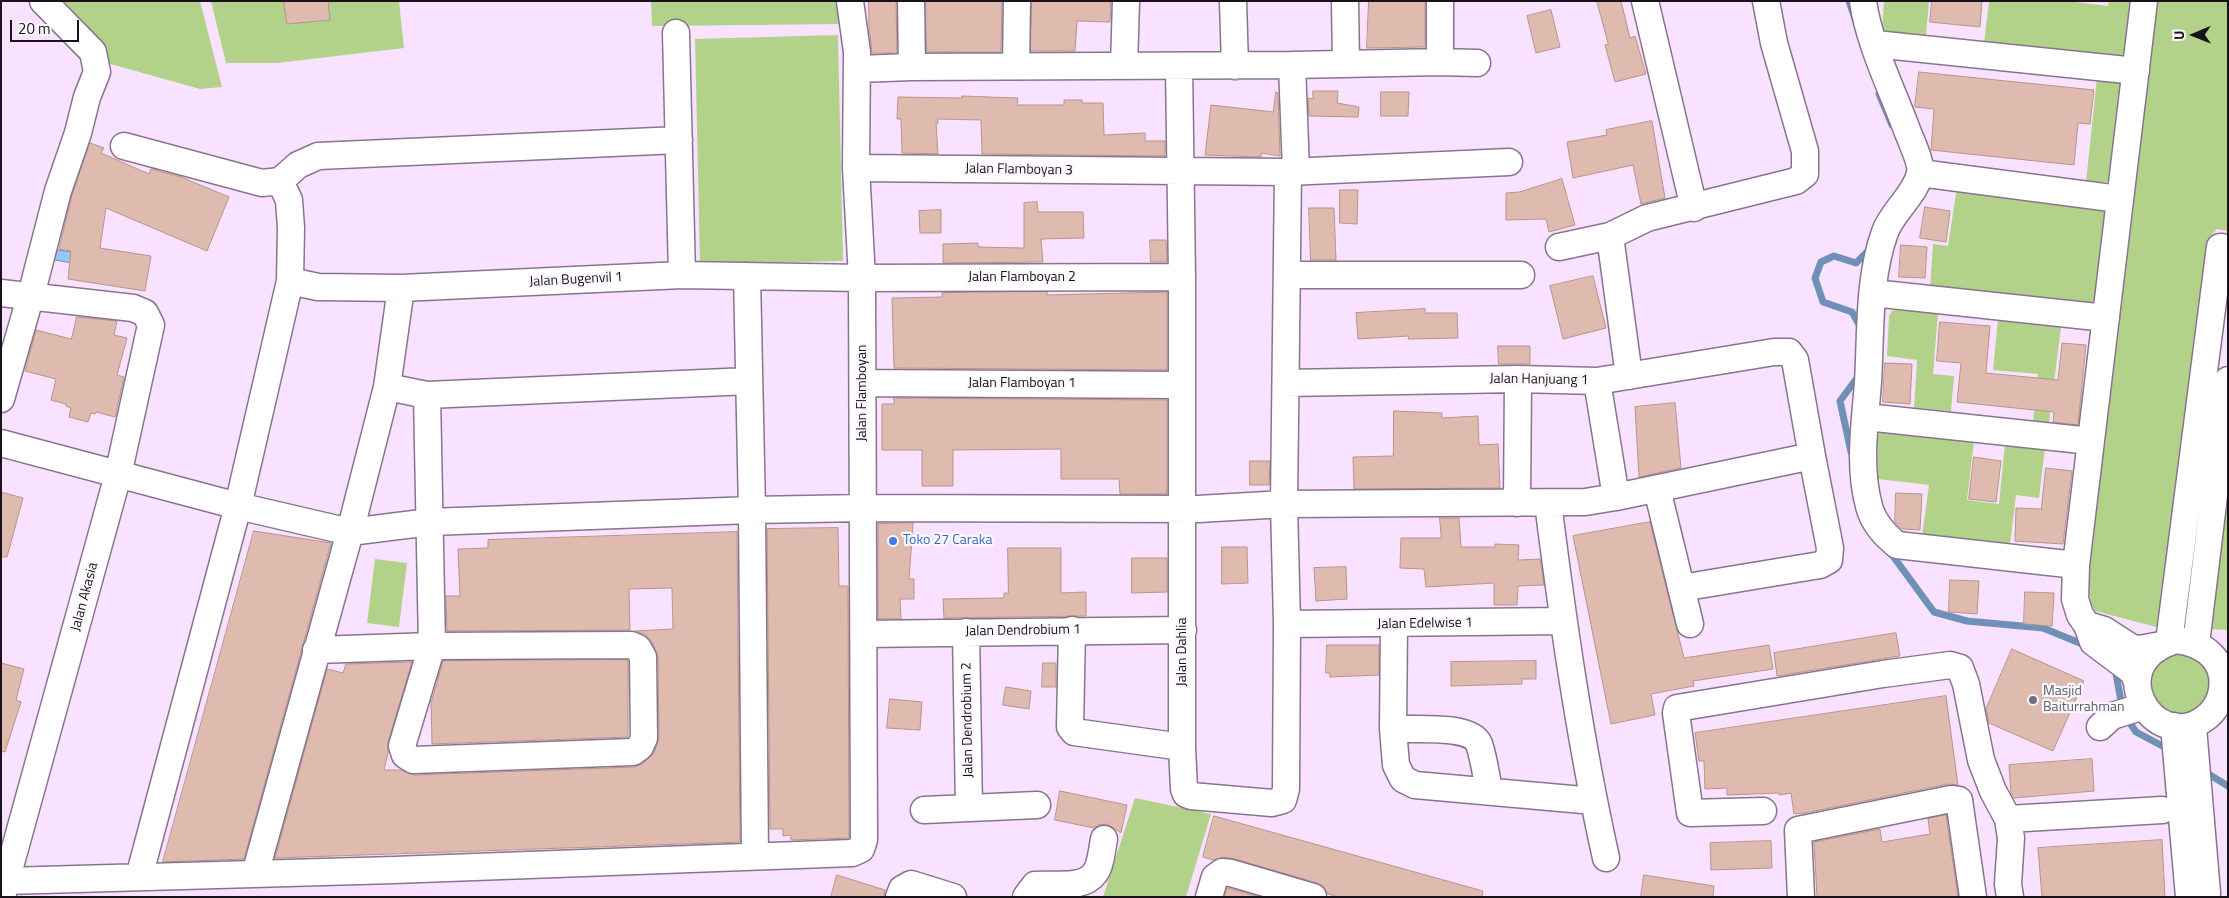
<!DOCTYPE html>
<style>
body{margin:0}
#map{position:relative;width:2229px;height:898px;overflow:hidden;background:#f9e2ff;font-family:"Titillium Web",sans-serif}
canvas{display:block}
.frame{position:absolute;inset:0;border:2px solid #19121b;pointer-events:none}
.north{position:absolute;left:2169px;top:10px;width:50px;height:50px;-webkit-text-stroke:4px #fbf7fd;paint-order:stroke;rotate:269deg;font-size:14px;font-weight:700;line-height:20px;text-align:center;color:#19121b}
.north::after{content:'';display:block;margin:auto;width:18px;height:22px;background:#19121b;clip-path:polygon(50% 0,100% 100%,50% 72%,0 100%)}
.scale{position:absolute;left:10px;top:20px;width:69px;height:22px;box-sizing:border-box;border:2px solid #19121b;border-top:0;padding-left:6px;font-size:15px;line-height:18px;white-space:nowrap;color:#19121b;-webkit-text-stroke:4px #fbf7fd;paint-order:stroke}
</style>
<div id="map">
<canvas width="2229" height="898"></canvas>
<div class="frame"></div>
<div class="north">U</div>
<div class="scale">20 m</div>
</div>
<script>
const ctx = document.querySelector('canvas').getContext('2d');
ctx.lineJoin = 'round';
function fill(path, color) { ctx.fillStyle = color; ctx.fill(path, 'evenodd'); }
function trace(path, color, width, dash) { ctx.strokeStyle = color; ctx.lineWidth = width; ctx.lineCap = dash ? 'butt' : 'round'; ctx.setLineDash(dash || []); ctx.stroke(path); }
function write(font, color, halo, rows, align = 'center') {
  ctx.font = font + ' "Titillium Web",sans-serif'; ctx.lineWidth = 4.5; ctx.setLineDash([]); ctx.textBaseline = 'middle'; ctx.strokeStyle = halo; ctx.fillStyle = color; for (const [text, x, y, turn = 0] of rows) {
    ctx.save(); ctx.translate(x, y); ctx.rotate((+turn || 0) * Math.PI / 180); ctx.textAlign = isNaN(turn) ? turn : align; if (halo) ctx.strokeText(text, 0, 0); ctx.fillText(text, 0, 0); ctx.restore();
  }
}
fill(new Path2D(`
 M56,1H200L222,87L200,89L107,63Z
 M211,1H399L404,48L277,63H226Z
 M651,1H840L843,24L652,26Z
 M1884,1H1929L1926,35L1886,32L1882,29Z
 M1989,1H2066L2108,6L2109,1H2133L2127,51L2121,55L2110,57L1984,43Z
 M2156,1H2228V231L2217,229L2208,240L2160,628L2095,611L2091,604L2088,578Z
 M838,35L843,261L700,264L695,39Z
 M2097,78L2119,82L2122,89L2112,172L2109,181L2100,183L2086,182Z
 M1957,187L2105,210L2106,218L2097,296L2091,303L1930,289L1933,244L1948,246Z
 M1898,308L1938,313L1933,374L1954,376L1951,411L1914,408L1917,360L1887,356L1889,316L1892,311Z
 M1998,319L2061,327L2049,423L2033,421L2038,374L1993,370Z
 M1892,430L1974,441L1967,500L1999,504L2005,443L2045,448L2039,498L2016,495L2010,544L1922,536L1929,485L1878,479L1877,434Z
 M2228,460V630L2208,629Z
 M375,559L407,563L399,627L367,623Z
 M2150 683a30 30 0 1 1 60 0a30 30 0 1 1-60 0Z
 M1135,798L1211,814L1186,897H1103Z`), '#b2d28a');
const water = new Path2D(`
 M51,249L92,255L90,266L49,259Z`);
fill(water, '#94c6fa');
trace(water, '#6f90b7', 1);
trace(new Path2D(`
 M1849,1L1856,22
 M1879,94L1892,125
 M1861,328L1852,312L1823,302L1815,278L1821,262L1834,256L1856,263L1870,249
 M1851,452L1840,401L1860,374
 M1890,552L1934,612L1967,621L2043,628L2087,646
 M2115,668L2122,707
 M2126,717L2136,732L2170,750
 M2202,770L2228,786`), '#6f90b7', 7);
const building = new Path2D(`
 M284,1H328L330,20L287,24Z
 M869,1H896L897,53H872L869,26Z
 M926,1H1002L1001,52H927Z
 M1032,1H1111L1110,22L1077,21L1075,51H1031Z
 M1369,1H1425V47L1367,48Z
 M1597,1H1621L1630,38L1635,36L1646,74L1615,82L1605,45L1608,44Z
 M1932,1H1982L1980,27L1930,22Z
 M1551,10L1560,47L1536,53L1527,16Z
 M1919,72L2094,90L2090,124L2078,123L2074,165L1931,150L1934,109L1915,107Z
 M1313,91H1338L1337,103L1359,107L1358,117L1309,116L1308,98L1313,99Z
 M1276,92L1278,93L1280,156L1261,153V157L1205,155L1211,105L1273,112Z
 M1381,92H1409L1408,116H1381Z
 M962,96L1018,98L1017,105H1064V100H1082V103H1103L1104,135L1145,133V141H1165V156L982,154L981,120L938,119V123H936L938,154L902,153L901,119H897L898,97L962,98Z
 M1652,121L1665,198L1641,204L1633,165L1573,178L1567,142L1607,135L1606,130Z
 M90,143L104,148L101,153L149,174L151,169L181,177L229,197L207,251L106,208L100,248L151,256L145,291L68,279L71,251L59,249L72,195Z
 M1562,179L1575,225L1549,232L1546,219L1506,220V193L1519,192Z
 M1340,190H1358L1357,224L1340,223Z
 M1037,202L1038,212H1083L1084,238L1041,239L1043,262L943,263V244L978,243V247L1024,248V203Z
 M1925,207L1950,211L1946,242L1920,238Z
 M1309,208H1334L1336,260H1311Z
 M941,210V233H920L919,211Z
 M1150,240H1166L1167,262H1151Z
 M1901,245L1927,247L1925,278L1899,277Z
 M1593,276L1606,328L1563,339L1550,286Z
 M1047,292V295L1167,292V370L894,368L892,298L942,297V293Z
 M1425,309V313H1457L1458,338L1408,339L1409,336L1358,339L1356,313Z
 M77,317L117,321L114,335L127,338L117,375L124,377L115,417L96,412L95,414L91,413L88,422L69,417L71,408L66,406V404L51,400L56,379L25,371L36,330L71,339Z
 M1940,322L1990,326L1986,373L2058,380L2062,343L2086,345L2078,425L2053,422L2054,412L1957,402L1961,363L1937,361Z
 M1498,346H1530V364H1499Z
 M1885,363L1912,364L1910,404L1883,402Z
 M894,398L1167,400V494H1120L1119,479H1061V449L953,450V486H922V450H882V404H894Z
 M1675,403L1681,468L1639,477L1635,407Z
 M1394,411L1442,413V418L1478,416L1479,445L1498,444L1500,488L1354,489L1353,457L1393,456Z
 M1974,457L2001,461L1996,502L1969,499Z
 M1250,461H1270L1269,485H1250Z
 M2046,468L2072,471L2063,544L2015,541L2016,508L2041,509Z
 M1,492L23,498L7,557H1Z
 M1896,493L1922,494L1920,530L1902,529L1895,522Z
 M1440,518H1459L1461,547H1495V544L1519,545L1518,560L1540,559L1544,585L1518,586L1517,605H1494V583L1426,587L1424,569L1400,568L1401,538H1441Z
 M1650,522L1684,658L1769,645L1773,669L1693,681L1694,686L1651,694L1655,715L1611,724L1573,536Z
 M913,523L909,579H914V599H900L901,619H878V524Z
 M838,528L839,586H848L849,838L791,840V835L783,836V829H770L767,529Z
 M254,531L331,543L244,859L163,862Z
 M737,532L740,842L275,858L327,669L343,673L346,664L412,662L388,742V753L384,770H401L414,775L634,767L642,764L654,753L659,738L658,656L651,640L644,634L635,631L673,629L672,588L629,589L630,630L447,631L446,596H460L458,549L488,548V540Z
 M1222,547H1247L1248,583L1222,584Z
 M1008,548H1061V593L1086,592V616L944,618L943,599L1004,598V593H1008Z
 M1132,558H1167V592L1132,593Z
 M1346,567L1347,599L1316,601L1314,568Z
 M1950,580L1979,581L1977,614L1949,612Z
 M2025,592L2054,593L2052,626L2024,624Z
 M1896,633L1900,656L1777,676L1774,653Z
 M1327,645H1379V675L1330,677V673H1326Z
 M2012,649L2084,681L2053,751L1989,723L1986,709Z
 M628,660V737L432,744L431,703L443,661Z
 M1536,661V679H1522V684L1451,686V662Z
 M1,663L24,669L16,700L21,702L5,752L1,751Z
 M1043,663H1056V687H1042Z
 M1006,687L1031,691L1029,709L1003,705Z
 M1946,696L1958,785L1948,784L1805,813L1794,814L1791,793L1779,795V793L1727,795V788L1705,789L1704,761H1699L1695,733Z
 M890,699L922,702L920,730L887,728Z
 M2092,759L2094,791L2014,798L2011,792L2009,765Z
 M1060,791L1127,805L1121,833L1107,824L1099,825L1094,828L1055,820Z
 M1946,815L1958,897H1817L1814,842L1880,829L1882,842L1930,834L1928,819Z
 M1214,816L1483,891L1482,897H1338L1328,894L1324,887L1317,883L1235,859L1224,857L1213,860L1203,857Z
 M2162,840L2165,897H2042L2038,848Z
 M1771,841L1772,868L1711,870L1710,843Z
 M837,875L885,890L884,897H831Z
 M1644,875L1714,886L1713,897H1641Z
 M1227,888H1228L1259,897H1225Z`);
fill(building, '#dfbbaf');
trace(building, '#b79489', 1);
const minor = new Path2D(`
 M911,1L912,67
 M1233,1L1235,66
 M1345,1L1346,64
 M1440,1V62
 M1645,1L1694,208
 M1863,1C1868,41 1893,92 1907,130C1911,141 1922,163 1920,173C1916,194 1892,212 1885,232C1868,279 1871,332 1868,382C1865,423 1858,466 1869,506C1873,523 1885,535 1897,545L2076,565L2075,599L2080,615L2087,625L2093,642L2133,672L2137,682
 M676,33L682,275
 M1875,44L2136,71
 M1292,65L1440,62L1477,63
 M1016,66L1017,1
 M1124,66L1126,1
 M858,69L912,67L1292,65L1296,171
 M124,146L262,183L280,181L298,165L318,156L679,140
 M856,168L1288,172L1284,504L1287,624L1286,789L1283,800L1272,803L1191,796L1186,794L1184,789L1182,747V277L1179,66
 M1288,172L1509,162
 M1920,173L2119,199
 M1610,236L1629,376
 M1559,247L1610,236L1647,218L1796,181L1805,174V151L1774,43L1766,1
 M1287,275H1521
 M747,276L752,510L755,856
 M290,281L318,287L401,288L682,275L862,278L1182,277
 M1,293L133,308L145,313L151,325L118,475L6,881
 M1873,293L2106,318
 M863,383L1181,385
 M1286,383L1518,379L1597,381L1774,352H1789L1795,360L1812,456L1616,497L1597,381
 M387,387L427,395L749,381
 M1,399L34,284L58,191L78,133L87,97L97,72L93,52L43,1
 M1866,417L2091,441
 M1,443L238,506L350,532L430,522L752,510L863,508L1198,509L1284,504L1585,502L1616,497
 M1657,489L1690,624
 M1517,503L1518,379
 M1548,503C1563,622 1580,741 1606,858
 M2076,565L2144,1
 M1681,588L1820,565L1829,560L1830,548L1812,456
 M1287,624L1563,621
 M1394,624L1393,729L1396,765L1403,779L1415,785L1594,801
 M2087,625L2104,630L2132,648L2140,649L2161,645
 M1072,630L1070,727L1074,732L1182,747
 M966,632L969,808
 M864,634L1183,630
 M2176,640C2205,643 2229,662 2221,695C2218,705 2213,713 2204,719C2153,755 2099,663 2176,640Z
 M2169,642L2220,247L2228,248
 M2196,644L2228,380
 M316,650L432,646L631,645L638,648L643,657L644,738L640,747L633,752L413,760L405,755L402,746L432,646L427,395
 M2174,726L2189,897
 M2100,727L2112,716L2144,706
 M2193,727L2207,893
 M1393,729C1412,730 1471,724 1479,744C1484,758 1486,776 1489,790
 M924,810L1037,805
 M1763,811L1690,813L1676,713L1677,708L1883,674L1950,665L1960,668L1966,684L1981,760L1993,791L2008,819L2011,838L2008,884L2010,897
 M2008,819L2162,810
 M255,874L350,532L387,387L401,288
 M139,877L238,506L290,281L291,228L289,200L280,181
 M2,897L6,881L394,870L852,853L861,849L864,840L862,278L856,168L857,52L850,1
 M899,897L902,889L911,884L953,897
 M1026,897L1035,885C1053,883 1083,890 1095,873C1101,865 1102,849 1104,839
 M1209,897L1215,877L1222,872L1231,873L1313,897
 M1801,897L1798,830L1951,799L1959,800L1973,897`);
trace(minor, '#89748e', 29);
trace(minor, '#fff', 26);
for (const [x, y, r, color] of [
 [893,541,5,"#3f7fe0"],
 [2033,700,5,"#6b7280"]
]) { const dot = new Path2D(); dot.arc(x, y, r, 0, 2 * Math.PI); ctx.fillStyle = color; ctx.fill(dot); trace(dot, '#fbf7fd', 2); }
write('14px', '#19121b', '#fbf7fd', [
 ["Jalan Flamboyan 3",1019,170,1],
 ["Jalan Flamboyan 2",1022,278],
 ["Jalan Bugenvil 1",576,280,-3],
 ["Jalan Hanjuang 1",1539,380,1],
 ["Jalan Flamboyan 1",1022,384],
 ["Jalan Flamboyan",863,393,-90],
 ["Jalan Akasia",85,597,-75],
 ["Jalan Edelwise 1",1425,624,-1],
 ["Jalan Dendrobium 1",1023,631,-1],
 ["Jalan Dahlia",1183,652,-90],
 ["Jalan Dendrobium 2",968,720,-91]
]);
write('14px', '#366cbe', '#fbf7fd', [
 ["Toko 27 Caraka",903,541]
], 'left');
write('14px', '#5b616d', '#fbf7fd', [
 ["Masjid",2043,692],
 ["Baiturrahman",2043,708]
], 'left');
</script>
